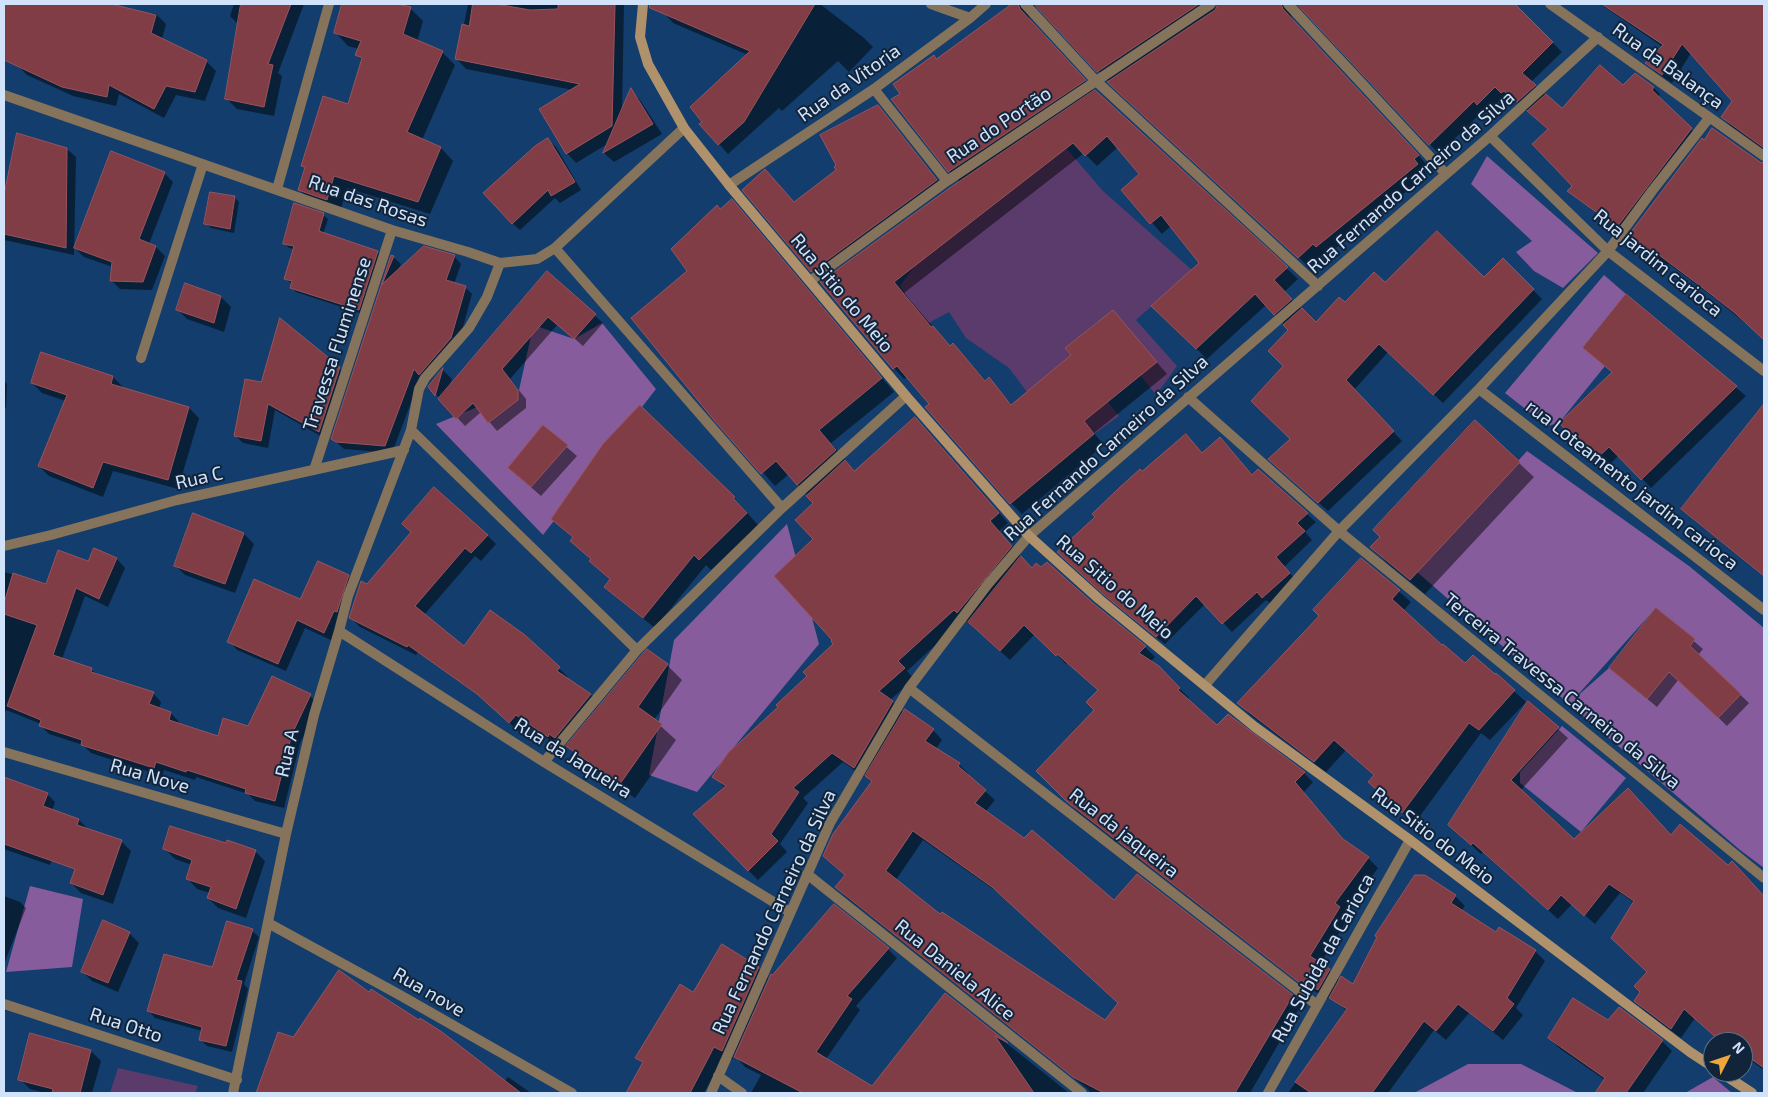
<!DOCTYPE html>
<meta charset="utf-8">
<style>
body{margin:0}
#map{position:relative;width:1768px;height:1097px;overflow:hidden;background:#123d6c;font-family:"Exo 2",sans-serif}
canvas{display:block}
.frame{position:absolute;inset:0;border:5px solid #d0e3fa;pointer-events:none}
.north{position:absolute;left:1703px;top:1032px;width:50px;height:50px;box-sizing:border-box;background:#122439;border:1px solid #5e7086;border-radius:50%;rotate:49deg;font-size:14px;font-weight:700;line-height:20px;text-align:center;color:#d0e3fa}
.north::after{content:'';display:block;margin:auto;width:18px;height:22px;background:#eea73d;clip-path:polygon(50% 0,100% 100%,50% 72%,0 100%)}
</style>
<div id="map">
<canvas width="1768" height="1097"></canvas>
<div class="frame"></div>
<div class="north">N</div>
</div>
<script>
const ctx = document.querySelector('canvas').getContext('2d');
ctx.lineJoin = 'round';
function fill(path, color) { ctx.fillStyle = color; ctx.fill(path, 'evenodd'); }
function trace(path, color, width, dash) { ctx.strokeStyle = color; ctx.lineWidth = width; ctx.lineCap = dash ? 'butt' : 'round'; ctx.setLineDash(dash || []); ctx.stroke(path); }
function write(font, color, halo, rows, align = 'center') {
  ctx.font = font + ' "Exo 2",sans-serif'; ctx.lineWidth = 4; ctx.setLineDash([]); ctx.textBaseline = 'middle'; ctx.strokeStyle = halo; ctx.fillStyle = color; for (const [text, x, y, turn = 0] of rows) {
    ctx.save(); ctx.translate(x, y); ctx.rotate((+turn || 0) * Math.PI / 180); ctx.textAlign = isNaN(turn) ? turn : align; if (halo) ctx.strokeText(text, 0, 0); ctx.fillText(text, 0, 0); ctx.restore();
  }
}
fill(new Path2D(`
 M1066,148L1103,191L1192,270L1136,320L1177,366L1156,395L1097,322L1065,348L1119,416L1094,434L1046,376L1027,392L1009,368L966,338L949,312L923,326L915,308L900,286L916,264Z
 M118,1068L198,1086L195,1093H110Z`), '#5b3b6c');
fill(new Path2D(`
 M1487,156L1598,253L1563,288L1534,271L1516,252L1532,241L1471,184Z
 M1604,275L1626,294L1583,347L1605,366L1559,423L1547,426L1505,393Z
 M602,323L656,389L543,535L436,424L519,390L531,336L539,327L574,339Z
 M1527,451L1689,566L1764,628V868L1740,850L1569,704L1417,572ZM1656,608L1695,639L1647,699L1609,668L1574,699Z
 M787,524L819,644L697,792L649,775L674,640Z
 M1562,726L1626,778L1581,832L1520,783V772Z
 M30,886L83,899L72,967L6,972Z
 M1468,1064H1521L1578,1093H1414Z
 M1713,1077L1732,1093H1685Z`), '#865c9c');
fill(new Path2D(`
 M4,4H105L140,12L156,14L166,24L162,39L206,61L216,71L205,101L176,95L164,118L119,94L116,106L73,96L27,75L17,65L18,62L4,58Z
 M234,4H304L278,73L282,76L274,116L237,109L227,99L239,25L230,16Z
 M343,4H392L410,8L423,21L417,42L442,52L455,65L422,140L441,148L453,161L430,214L347,188L340,212L312,203L300,190L306,168L303,165L349,105L363,61L356,55L359,49L348,46L336,33Z
 M468,4L497,5V4H624L622,112L631,90L640,100L662,134L614,162L604,153L609,143L576,163L567,153L573,90L466,69L457,59Z
 M668,4H820L864,38L873,47L849,72L838,61L782,111L779,108L728,154L719,144L748,55L673,23L664,13Z
 M1014,4H1287L1292,12L1291,16L1293,20L1428,166L1424,170L1427,175L1326,256L1324,253L1309,267L1119,92L1038,7L1031,8L1028,13L1030,20L1095,91L1298,279L1284,292L1316,324L1345,304L1385,284L1484,279L1503,260L1542,299L1443,403L1388,352L1354,390L1402,441L1328,511L1279,468L1292,439L1285,366L1290,330L1266,305L1207,359L1164,317L1201,263L1171,226L1162,234L1123,190L1141,174L1118,147L1097,166L1084,153L904,293L950,347L953,344L986,381L989,379L1012,405L1072,355L1112,311L1167,374L1094,433L1104,445L1022,514L1011,503L908,377L904,379L894,368L822,283L960,182L949,171L902,95L936,60Z
 M1295,4H1497L1508,14L1516,6L1562,52L1531,82L1562,110L1623,87L1654,88L1660,94L1658,98L1698,136L1624,233L1569,191L1574,186L1549,130L1514,99L1511,102L1505,95L1487,113L1484,110L1439,154L1303,8Z
 M1600,4H1764V150L1731,126L1722,117L1733,101L1691,53L1672,83L1656,72L1647,63L1663,47Z
 M878,107L944,188L819,279L812,271L794,203L838,170Z
 M548,140L556,147L581,190L560,203L555,198L520,230L512,223L528,154L527,152Z
 M67,149L76,157L74,255L4,240V198Z
 M1760,163H1764V329L1760,335L1713,297L1669,264H1665L1639,245L1630,235Z
 M164,173L173,182L149,244L156,247L165,256L152,290L120,289L111,280L113,267L84,257L75,248Z
 M235,198L239,202L234,233L211,228L206,223Z
 M732,200L744,213L894,392L831,443L848,463L847,464L855,472L925,428L1008,523L999,531L1032,569L1094,605L1145,647L1155,657L1150,662L1158,667L1189,698L1187,700L1217,727L1304,773L1313,782L1303,793L1346,842L1368,858L1378,868L1345,913L1349,917L1320,964L1329,970L1340,981L1354,986L1455,896L1465,906L1461,911L1497,934L1535,951L1545,961L1516,1008L1523,1015L1503,1040L1469,1013L1446,1040L1434,1030L1388,1093H1288L1347,1011L1329,996L1328,999L1311,989L1310,991L1077,811L1037,771L1096,710L1099,691L1067,663L1066,664L1035,634L1010,660L964,619L907,671L914,679L890,700L904,713L933,730L942,740L936,749L959,764L968,773L967,775L995,800L985,812L1114,901L1292,996L1301,1005L1250,1093H1090L1089,1090L846,897L837,887L846,876L824,856L872,781L866,775L864,777L843,762L803,798L808,803L780,844L787,852L758,880L748,870L725,788L714,776L809,676L835,644L815,540V504L789,474L775,486L714,418L690,270L720,210ZM923,840L1003,896L1120,1004L1106,1022L940,916L896,880Z
 M323,215L328,219L323,234L377,252L382,256L363,314L296,292L291,287L292,284L286,279L294,249L289,248L285,243Z
 M392,256L401,264L397,272L454,256L461,264L454,284L465,287L472,294L458,345L421,376L392,453L344,449L333,439Z
 M548,273L603,323L583,346L558,324L510,379L526,399V408L497,431L481,412L465,426L429,387L443,370L452,379L450,386Z
 M186,285L221,297L231,307L224,332L187,319L177,309Z
 M1627,296L1746,396L1651,488L1619,455L1605,469L1561,424L1613,373Z
 M339,368L347,375L326,439L275,410L268,448L243,443L236,436L262,384Z
 M113,377L123,387L122,388L189,408L199,418L178,489L113,471L103,497L49,476L39,466L66,401L42,393L32,383Z
 M4,380L7,384L6,408H4Z
 M1764,406V576L1693,519L1683,508Z
 M640,407L734,498L758,525L711,570L706,565L655,628L618,598L606,587L611,580L590,561L592,560L572,541L574,538L553,519Z
 M543,427L577,456L541,496L509,468Z
 M1220,439L1253,476L1307,514L1316,522L1305,532L1312,540L1284,567L1298,582L1272,605L1266,600L1232,632L1205,604L1165,644L1114,602L1142,472L1202,454Z
 M1519,463L1534,477L1425,594L1386,562L1372,547Z
 M194,515L244,534L254,544L235,593L185,575L175,565Z
 M487,535L496,544L481,561L475,556L424,615L465,648L525,636L568,677L566,679L591,695L599,704L564,746L559,742L557,745L525,723L518,731L488,702L418,652L416,655L360,627L351,618L367,585Z
 M95,549L117,559L125,568L108,607L85,596L62,659L91,669L98,676L153,693L161,702L159,709L171,713L179,722V724L218,738L249,728L310,696L319,704L300,743L284,808L255,801L248,794L196,777L195,780L164,770L162,776L91,753L83,745L49,734L41,726V724L6,710L4,716V572L48,584L89,562Z
 M1361,559L1411,602L1403,611L1465,665L1495,676L1496,675L1526,702L1490,740L1481,733L1414,824L1381,793L1375,776L1346,750L1326,772L1250,715L1239,703L1320,616Z
 M348,576L356,585L333,641L305,628L286,671L237,650L229,641Z
 M1657,610L1703,649L1698,655L1749,703L1727,726L1679,679L1657,707L1610,668Z
 M648,651L667,665L682,680L654,720L676,740L635,798L582,761L568,746Z
 M1529,703L1568,738L1520,791L1574,841L1671,836L1728,867L1742,873L1764,897V1070L1743,1055V1042H1723L1695,1018L1681,1038L1645,1011L1635,1001L1641,993L1648,972L1635,903L1620,893L1595,924L1572,904L1558,919L1483,852L1481,854L1459,834Z
 M4,778L47,794L55,802L52,811L79,820L87,828L121,841L131,851L113,904L81,893L71,883L76,869L57,847L50,865L4,849Z
 M227,845L255,851L265,861L246,918L218,908L208,898L210,893L197,889L188,879L192,865L175,859L165,849Z
 M4,896L20,902L26,908L4,964Z
 M252,931L259,937L244,984L248,989L232,1052L207,1046L200,1039L202,1031L155,1018L149,1011L213,969Z
 M129,933L139,943L118,992L92,981L82,971Z
 M888,949L897,958L856,1006L860,1010L826,1059L872,1088L946,995L1069,1093H751L761,1075L745,1067L736,1057Z
 M758,968L768,978L732,1060L724,1055L704,1093H627L644,1064L637,1057L694,994Z
 M370,993L504,1082L508,1077L531,1093H257L279,1034L293,1039Z
 M1609,1022L1662,1041L1672,1051L1643,1093H1610L1602,1085L1605,1080L1559,1048L1549,1038Z
 M91,1051L101,1061L92,1093H45L30,1089L20,1079Z`), '#0007');
const building = new Path2D(`
 M4,4H111L156,15L151,33L207,60L195,92L166,86L154,109L109,85L107,97L62,87L4,60Z
 M241,4H291L268,64L273,65L264,107L225,99Z
 M342,4H397L411,7L403,34L443,51L407,132L441,147L418,202L334,176L327,200L298,190L305,167L301,166L323,96L348,104L362,58L355,55L361,41L334,33Z
 M473,4H496L530,10L558,9V4H615L612,126L566,154L539,109L580,84L455,59L462,24L469,26Z
 M650,4H815L744,122L718,145L699,124L702,122L690,107L750,51L650,8Z
 M1012,4H1018L1020,9L1086,80L948,172L891,99L900,94L893,84L934,55L936,59Z
 M1034,4H1199L1097,72Z
 M1218,4H1281L1283,9L1419,155L1414,159L1418,164L1316,247L1313,244L1298,258L1107,82L1215,10Z
 M1297,4H1515L1553,42L1522,73L1536,85L1517,102L1504,91L1501,93L1495,87L1477,105L1474,101L1429,145Z
 M1602,4H1764V148L1721,117L1732,101L1682,44L1662,75L1645,63L1663,45Z
 M1600,65L1623,85L1635,73L1654,87L1652,90L1692,128L1617,227L1567,191L1572,186L1532,144L1548,129L1527,111L1546,94L1562,108Z
 M631,88L653,124L603,153Z
 M1095,90L1288,267L1274,280L1292,299L1274,315L1255,294L1196,349L1151,306L1199,263L1161,215L1150,224L1121,190L1139,174L1107,136L1085,156L1073,143L894,282L931,327L933,326L950,346L953,343L985,381L989,377L1011,405L1071,355L1065,348L1113,310L1157,362L1084,421L1094,434L1010,504L925,407L929,404L897,366L893,369L820,282L951,187Z
 M878,105L937,180L811,272L742,190L765,169L794,202L836,170L834,167L836,165L820,135Z
 M1712,128L1760,162L1764,163V340L1735,313L1703,288L1659,255H1654L1628,236L1702,138L1704,140Z
 M17,133L67,148L66,248L4,234V195Z
 M548,138L575,182L551,196L548,190L512,224L483,193L535,146Z
 M111,151L165,172L139,239L156,246L143,282L110,281L112,262L74,248Z
 M210,192L235,196L230,229L204,224Z
 M732,199L882,378L819,430L836,450L797,485L776,461L761,474L713,419L631,318L687,271L671,249L717,205L720,209Z
 M294,203L324,213L319,231L378,251L359,310L290,288L292,281L284,279L294,246L283,244Z
 M1437,231L1484,277L1503,258L1534,289L1433,395L1379,344L1346,380L1394,431L1318,503L1268,459L1290,439L1251,401L1283,366L1268,351L1288,330L1283,325L1302,308L1316,322L1339,297L1345,302L1374,272L1385,282Z
 M424,246L455,255L446,280L466,286L451,338L419,375L414,369L385,446L336,442L331,439L391,255L394,256L382,284Z
 M547,271L596,314L574,339L548,317L502,369L518,390V400L488,423L473,403L456,419L438,399Z
 M185,283L221,296L214,323L176,310Z
 M1626,294L1737,386L1641,480L1609,447L1595,460L1559,423L1612,372L1583,348Z
 M280,318L340,367L319,432L268,404L261,441L234,436L245,379L261,382Z
 M41,352L113,376L111,384L189,407L168,480L103,462L93,488L38,466L67,395L31,383Z
 M443,368L435,396L428,387Z
 M1764,404V576L1681,509Z
 M640,405L735,497L733,498L747,513L699,560L694,555L643,618L604,587L610,579L589,561L591,559L570,541L573,537L551,519L603,444Z
 M915,417L999,513L990,521L1012,546L957,613L954,610L898,661L905,668L879,691L893,701L854,768L832,753L793,788L799,792L771,834L778,841L748,871L693,814L726,786L712,777L728,753L778,707L776,705L807,676L803,672L833,644L831,641L832,640L774,576L813,539L795,520L813,503L806,496L845,460L854,471Z
 M1475,420L1520,462L1410,580L1370,547L1380,537L1373,530Z
 M543,425L568,445L531,487L508,468Z
 M1186,434L1202,453L1220,437L1252,475L1258,469L1308,513L1297,523L1305,531L1276,557L1290,573L1262,598L1257,592L1222,624L1196,596L1156,637L1103,594L1057,552L1095,517L1092,514L1119,488L1140,469L1142,471Z
 M434,487L488,535L471,553L465,548L415,606L464,646L490,610L525,635L560,667L557,671L591,694L555,738L549,734L548,737L516,715L509,723L477,694L408,645L407,647L349,618L361,581L367,584L411,532L402,524Z
 M193,513L244,533L225,584L174,566Z
 M94,548L117,558L99,599L76,588L53,655L92,668L91,672L154,692L149,704L171,712L169,720L218,736L223,718L248,726L272,676L311,694L292,734L275,801L245,793L246,789L187,770L186,772L156,762L154,768L81,745L82,740L39,726L41,720L7,706L37,625L4,614V603L13,573L46,584L58,550L88,561Z
 M1021,556L1032,568L1036,563L1041,567L1047,562L1094,604L1146,646L1139,653L1159,666L1180,688L1178,690L1217,725L1228,714L1305,772L1295,782L1343,839L1369,857L1335,903L1340,907L1310,956L1330,969L1318,990L1301,980L1300,983L1066,801L1036,771L1094,710L1086,702L1098,690L1057,654L1056,656L1024,625L1000,651L968,622Z
 M1361,558L1400,590L1392,599L1442,645L1443,644L1465,663L1473,655L1495,674L1496,673L1515,690L1479,730L1469,723L1402,813L1368,782L1374,775L1334,740L1314,762L1237,703L1319,616L1313,610Z
 M318,561L349,575L337,612L334,611L324,633L297,620L278,664L227,642L254,579L300,599Z
 M1656,608L1695,639L1690,646L1741,694L1718,718L1669,672L1647,699L1609,668Z
 M647,649L668,664L638,707L662,724L620,784L566,746Z
 M1528,701L1559,727L1511,780L1574,839L1628,788L1671,835L1680,824L1728,865L1732,861L1764,896V1068L1743,1053V1042H1721L1684,1009L1671,1029L1634,1001L1640,992L1634,986L1647,972L1611,938L1634,901L1609,884L1584,916L1561,895L1548,910L1473,843L1471,845L1448,825Z
 M905,709L934,729L925,741L960,763L958,766L986,790L975,803L1024,838L1032,830L1114,900L1137,874L1293,995L1235,1093H1104L1073,1077L835,887L845,875L823,856L833,834L872,781L865,776ZM913,831L992,887L1118,1003L1105,1020L942,912L940,914L886,871Z
 M4,777L48,793L43,806L79,819L77,825L122,840L103,895L70,883L75,869L4,844Z
 M170,826L226,843L227,840L256,850L236,909L207,898L211,887L186,879L192,860L163,849Z
 M1415,875H1425L1456,895L1451,903L1496,932L1499,927L1536,950L1507,998L1514,1004L1493,1031L1458,1004L1436,1031L1424,1021L1372,1093H1311L1295,1082L1347,1009L1329,998L1341,976L1353,984L1377,937L1375,936Z
 M834,904L889,948L847,996L852,999L816,1052L872,1086L945,993L1008,1043L995,1036L1034,1093H803L734,1057L771,974L772,975Z
 M103,920L130,932L108,983L81,972Z
 M227,921L253,929L236,980L242,981L226,1046L199,1040L202,1027L147,1011L164,954L212,967Z
 M722,944L759,967L722,1051L714,1047L690,1093H626L643,1062L635,1058L680,984L693,992Z
 M339,970L369,992L371,989L419,1020L420,1018L442,1032L521,1093H256L278,1032L293,1037Z
 M1573,998L1608,1020L1619,1007L1663,1040L1626,1093H1595L1605,1078L1548,1038Z
 M30,1033L91,1050L80,1093H52L53,1089L18,1080Z`);
fill(building, '#813d46');
trace(building, '#99535b', 1);
trace(new Path2D(`
 M931,4L970,18
 M1025,4L1095,80L1318,286
 M1288,4L1446,174
 M1550,4L1764,156
 M874,89L947,181
 M4,95L392,230L468,252L500,263L537,259L555,248L684,128
 M1490,136L1608,251L1764,371
 M729,185L874,89L970,18L986,4
 M277,189L329,4
 M555,248L782,508
 M810,281L947,181L1211,4
 M141,358L203,164
 M1479,389L1764,610
 M1188,397L1339,531L1764,878
 M411,430L637,650
 M314,470L392,230
 M4,546L51,535L177,500L404,450
 M339,631L544,762L790,912
 M1205,685L1339,531L1479,389L1608,251L1652,191L1709,118
 M909,688L1317,1005
 M4,752L286,834
 M544,762L637,650L782,508L906,396
 M807,874L1082,1093
 M268,923L398,994L572,1093
 M4,1004L237,1080
 M718,1076L742,1093
 M233,1093L286,834L314,715L339,631L348,596L411,430L419,389L425,378L469,328L487,297L500,263
 M711,1093L830,823L909,688L988,584L1029,536L1490,136L1598,37
 M1268,1093L1410,840`), '#86735b', 10);
trace(new Path2D(`
 M643,4L640,37L648,64L684,128L729,185L906,396L1029,536L1099,599L1255,727L1410,840L1690,1052L1713,1067
 M1720,1072L1752,1093`), '#af916b', 10);
write('19px', '#d0e3fa', '#122439', [
 ["Rua da Balança",1668,66,36],
 ["Rua da Vitoria",849,83,-35],
 ["Rua do Portão",999,125,-34],
 ["Rua Fernando Carneiro da Silva",1411,182,-41],
 ["Rua das Rosas",368,201,19],
 ["Rua jardim carioca",1658,263,39],
 ["Rua Sitio do Meio",842,293,50],
 ["Travessa Fluminense",337,344,-72],
 ["Rua Fernando Carneiro da Silva",1106,448,-42],
 ["Rua C",199,478,-13],
 ["rua Loteamento jardim carioca",1632,485,38],
 ["Rua Sitio do Meio",1115,587,41],
 ["Terceira Travessa Carneiro da Silva",1562,691,39],
 ["Rua A",287,753,-77],
 ["Rua da Jaqueira",573,758,32],
 ["Rua Nove",150,776,16],
 ["Rua da jaqueira",1124,833,38],
 ["Rua Sitio do Meio",1433,836,37],
 ["Rua Fernando Carneiro da Silva",774,912,-65],
 ["Rua Subida da Carioca",1323,958,-61],
 ["Rua Daniela Alice",955,970,39],
 ["Rua nove",429,992,30],
 ["Rua Otto",126,1025,18]
]);
</script>
